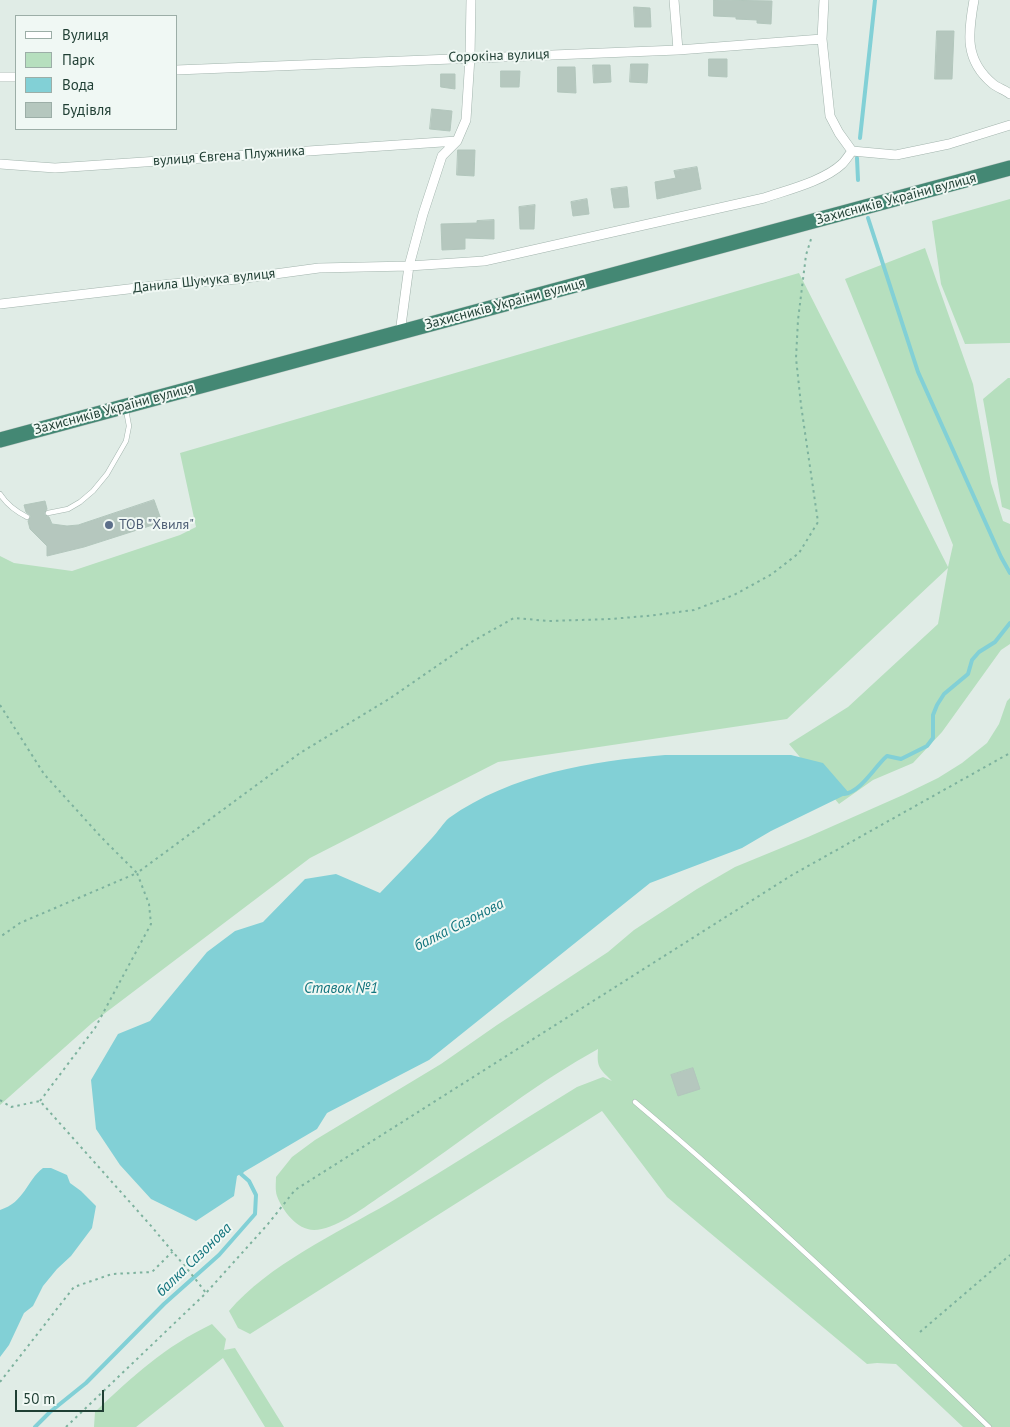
<!DOCTYPE html>
<meta charset="utf-8">
<style>
body{margin:0}
#map{position:relative;width:1010px;height:1427px;overflow:hidden;background:#e0ece6;font-family:"PT Sans",sans-serif}
canvas{display:block}
.legend{position:absolute;left:15px;top:15px;width:162px;height:115px;box-sizing:border-box;background:#f0f8f4;border:1px solid #9caea7;margin:0;padding:6px 9px;list-style:none;font-size:15px;color:#1f3e33}
.legend li{display:flex;align-items:center;gap:10px;height:25px}
.legend b{width:25px;border:1px solid #9caea7}
.scale{position:absolute;left:15px;top:1390px;width:89px;height:22px;box-sizing:border-box;border:2px solid #1f3e33;border-top:0;padding-left:6px;font-size:15px;line-height:18px;white-space:nowrap;color:#1f3e33;-webkit-text-stroke:4px #f0f8f4;paint-order:stroke}
</style>
<div id="map">
<canvas width="1010" height="1427"></canvas>
<ul class="legend">
<li><b style="height:6px;background:#fff"></b>Вулиця</li>
<li><b style="height:14px;background:#b6dfbe"></b>Парк</li>
<li><b style="height:14px;background:#82d0d6"></b>Вода</li>
<li><b style="height:14px;background:#b5c7be"></b>Будівля</li>
</ul>
<div class="scale">50 m</div>
</div>
<script>
const ctx = document.querySelector('canvas').getContext('2d');
ctx.lineJoin = 'round';
function fill(path, color) { ctx.fillStyle = color; ctx.fill(path, 'evenodd'); }
function trace(path, color, width, dash) { ctx.strokeStyle = color; ctx.lineWidth = width; ctx.lineCap = dash ? 'butt' : 'round'; ctx.setLineDash(dash || []); ctx.stroke(path); }
function write(font, color, halo, rows, align = 'center') {
  ctx.font = font + ' "PT Sans",sans-serif'; ctx.lineWidth = 4; ctx.setLineDash([]); ctx.textBaseline = 'middle'; ctx.strokeStyle = halo; ctx.fillStyle = color; for (const [text, x, y, turn = 0] of rows) {
    ctx.save(); ctx.translate(x, y); ctx.rotate((+turn || 0) * Math.PI / 180); ctx.textAlign = isNaN(turn) ? turn : align; if (halo) ctx.strokeText(text, 0, 0); ctx.fillText(text, 0, 0); ctx.restore();
  }
}
fill(new Path2D(`
 M1010,199V343L965,344L941,284L932,221Z
 M925,248L973,384L991,483L1003,521L1010,524V644L1001,650L942,732L913,763L873,780L839,804L789,744L848,707L938,624L948,568L787,719L498,762L310,858L92,1023L0,1105V556L14,563L72,571L180,535L196,527L180,453L799,273L948,567L953,545L845,279Z
 M1008,378H1010V510L1002,507L983,399Z
 M1010,698V1427H963L896,1364L877,1363L867,1364L667,1197L602,1111L250,1334L238,1328L229,1311C268,1265 337,1233 389,1203C453,1165 515,1125 577,1087L603,1077L612,1081C598,1067 597,1067 598,1049C569,1065 540,1084 512,1104C467,1135 424,1168 378,1198C362,1209 334,1230 314,1230C297,1230 282,1210 277,1196C275,1190 276,1183 276,1177L292,1157L315,1140L441,1064L497,1025L608,952L634,930L697,889L735,867L808,837L903,795L938,778L962,763L987,743L999,724L1007,701Z
 M212,1324L226,1339L224,1350L235,1348L284,1427H265L223,1358L136,1427H94L95,1412C133,1376 164,1347 212,1324Z`), '#b6dfbe');
fill(new Path2D(`
 M665,755H791L823,763L849,793L771,831L742,848L650,883L429,1060L327,1113L317,1129L237,1176L234,1196L196,1221L151,1199L120,1165L96,1129L91,1080L118,1034L150,1021L207,952L235,931L263,922L305,879L336,874L380,893C397,875 415,857 432,838C438,832 443,823 449,818C511,774 592,761 665,755Z
 M43,1168H51L67,1175L70,1183L81,1191L96,1206L92,1228L71,1256L57,1269L43,1286L33,1306L24,1313L9,1345L0,1357V1210C25,1202 26,1181 43,1168Z`), '#82d0d6');
trace(new Path2D(`
 M860,138L875,0
 M857,158L858,180
 M868,218L918,372L1001,557L1010,573
 M844,794C861,792 875,766 887,756L901,759L927,746L933,738V715L937,705L944,694L968,674L972,660L979,652L995,642L1010,623
 M35,1427L50,1412L86,1383L164,1304L219,1255L255,1214L256,1195L249,1181L241,1174L242,1170`), '#82d0d6', 4);
const building = new Path2D(`
 M714,0L772,1L771,24L757,23V20L736,19V17L714,16Z
 M634,7L650,8L651,27H635Z
 M937,31H954L952,79H935Z
 M709,59H727V77L709,76Z
 M631,64H648L647,83L630,82Z
 M593,65H610L611,82L594,83Z
 M558,67H575L576,93L558,92Z
 M501,71H520L519,87H501Z
 M441,74H455V89L441,87Z
 M432,109L452,111L450,131L430,129Z
 M458,150H475L474,176L457,175Z
 M697,167L701,189L657,199L655,182L676,178L674,171Z
 M627,187L629,207L614,208L611,189Z
 M587,199L589,214L573,216L571,202Z
 M535,205L534,229H520L519,207Z
 M494,220V239L465,238V249L442,250L441,224L477,223V221Z
 M154,500L162,522L84,547L47,556V546L30,529L28,521L31,516L26,512L24,505L45,501L47,509L44,514L49,517L52,524L67,526L78,525Z
 M693,1068L700,1089L678,1096L671,1075Z`);
fill(building, '#b5c7be');
trace(building, '#b2c6bc', 1);
const service = new Path2D(`
 M0,494C7,505 15,511 27,517
 M48,513L68,509L80,502L93,491L107,474L126,441L129,426L126,410
 M635,1102C757,1205 874,1316 989,1427`);
const minor = new Path2D(`
 M674,0L678,50
 M824,0L822,39L830,116L839,133L852,151
 M974,0C968,33 964,60 993,84C998,88 1005,90 1010,94
 M176,70L678,50L822,39
 M0,77H16
 M852,151L896,155L949,144L1010,125
 M0,164L55,168L457,141
 M0,304L171,284L238,279L319,268L409,266L484,261L764,198C787,190 824,181 842,164C846,160 849,155 852,151
 M400,333L409,266L423,214L442,156L457,141L466,120L470,57L471,0`);
const trunk = new Path2D(`
 M0,440L1010,168`);
trace(service, '#a2b4ad', 5.5);
trace(minor, '#a2b4ad', 10);
trace(trunk, '#c0c9c6', 16);
trace(new Path2D(`
 M0,705L44,774L102,838L137,873L20,923L0,937
 M0,1100L11,1107L40,1101L152,1227C170,1249 189,1270 206,1293
 M40,1101L95,1028L151,924L149,904L137,873L300,753L389,699L473,641L514,618L549,621L610,619L647,616L694,610L734,595L772,574L799,553L818,522L801,405L796,358L798,320L806,255L812,236
 M920,1332L1010,1255
 M0,1382L74,1287L112,1274L152,1272L173,1251
 M66,1427L206,1293L268,1224L295,1190L792,875L1010,753`), '#7db29e', 2, [2.5, 4]);
trace(service, '#fff', 4.5);
trace(minor, '#fff', 9);
trace(trunk, '#448874', 15);
for (const [x, y, r, color] of [
 [109,525,5,"#5c6f8a"]
]) { const dot = new Path2D(); dot.arc(x, y, r, 0, 2 * Math.PI); ctx.fillStyle = color; ctx.fill(dot); trace(dot, '#f0f8f4', 2); }
write('14px', '#1f3e33', '#f0f8f4', [
 ["Сорокіна вулиця",499,56,-2],
 ["вулиця Євгена Плужника",229,156,-4],
 ["Захисників України вулиця",896,199,-15],
 ["Данила Шумука вулиця",204,281,-6],
 ["Захисників України вулиця",505,304,-15],
 ["Захисників України вулиця",114,409,-15]
]);
write('14px', '#4e5e75', '#f0f8f4', [
 ["ТОВ \"Хвиля\"",119,525]
], 'left');
write('italic 15px', '#14757e', '#f0f8f4', [
 ["балка Сазонова",459,925,-27],
 ["Ставок №1",341,989],
 ["балка Сазонова",194,1260,-44]
]);
</script>
